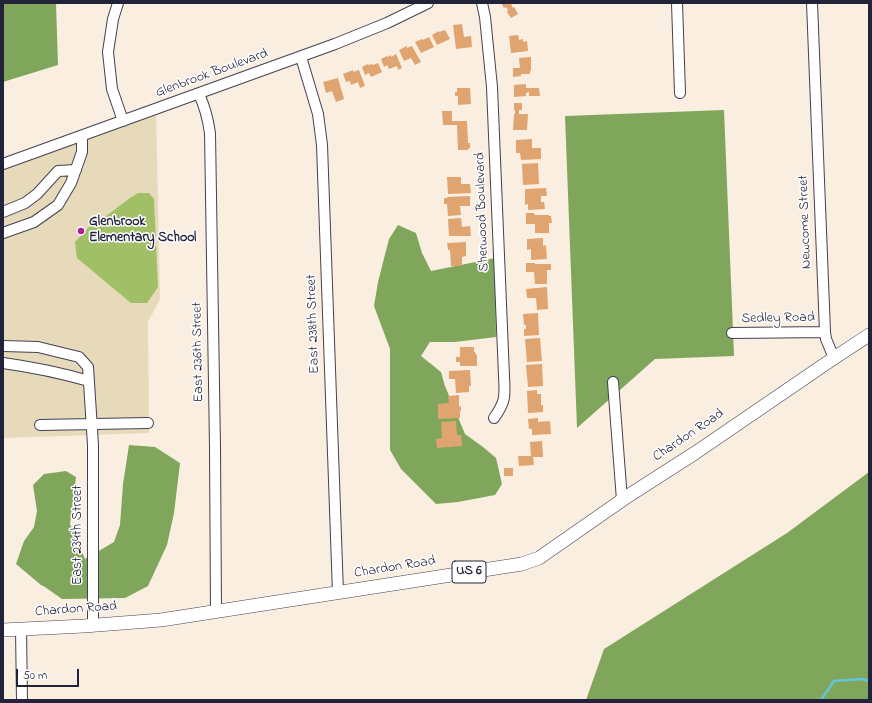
<!DOCTYPE html>
<style>
body{margin:0}
#map{position:relative;width:872px;height:703px;overflow:hidden;background:#faeee0;font-family:"Indie Flower",sans-serif}
canvas{display:block}
.frame{position:absolute;inset:0;border:4px solid #22223b;pointer-events:none}
.scale{position:absolute;left:16px;top:669px;width:63px;height:18px;box-sizing:border-box;border:2px solid #22223b;border-top:0;padding-left:5px;font-size:12px;line-height:14px;white-space:nowrap;color:#22223b;-webkit-text-stroke:3px #fff;paint-order:stroke}
</style>
<div id="map">
<canvas width="872" height="703"></canvas>
<div class="frame"></div>
<div class="scale">50 m</div>
</div>
<script>
const ctx = document.querySelector('canvas').getContext('2d');
ctx.lineJoin = 'round';
function fill(path, color) { ctx.fillStyle = color; ctx.fill(path, 'evenodd'); }
function trace(path, color, width, dash) { ctx.strokeStyle = color; ctx.lineWidth = width; ctx.lineCap = dash ? 'butt' : 'round'; ctx.setLineDash(dash || []); ctx.stroke(path); }
function write(font, color, halo, rows, align = 'center') {
  ctx.font = font + ' "Indie Flower",sans-serif'; ctx.lineWidth = 3; ctx.setLineDash([]); ctx.textBaseline = 'middle'; ctx.strokeStyle = halo; ctx.fillStyle = color; for (const [text, x, y, turn = 0] of rows) {
    ctx.save(); ctx.translate(x, y); ctx.rotate((+turn || 0) * Math.PI / 180); ctx.textAlign = isNaN(turn) ? turn : align; if (halo) ctx.strokeText(text, 0, 0); ctx.fillText(text, 0, 0); ctx.restore();
  }
}
fill(new Path2D(`
 M156,109L160,299L148,322L149,433L3,438V164Z`), '#e6daba');
fill(new Path2D(`
 M138,193H149L154,199L158,287L147,303H131L77,258L75,242L90,226L102,219L130,198Z`), '#a0bf67');
fill(new Path2D(`
 M3,3H56L58,65L3,82Z
 M724,110L734,356L655,359L577,428L565,116Z
 M398,225L416,233L422,253L431,271L495,258L496,337L455,342H430L421,356L441,372L445,386L465,434L483,447L496,458L502,484L495,495L458,502L436,504L401,469L390,450V349L374,306L378,282L389,239Z
 M129,445L155,447L180,463L174,513L167,545L148,586L125,598L62,599L45,587L41,585L16,564L24,541L34,527L37,511L33,485L44,474L66,471L76,477L70,524L85,559L114,542L120,525L123,484Z
 M869,472V700H586L604,649L787,533Z`), '#80a65c');
trace(new Path2D(`
 M821,700L834,681L862,679L869,681`), '#5fc6db', 2.5);
fill(new Path2D(`
 M501,3H512L511,4L513,8L514,7L518,14L511,18L507,12L508,10L506,7L504,8Z
 M462,24L464,37L471,36L472,47L456,49L453,25Z
 M445,30L450,39L437,45L432,35L439,31V32Z
 M518,35L519,40L523,39V42L527,41L528,51L511,53L509,36Z
 M429,37L434,47L421,53L415,42L422,39L423,40Z
 M407,46V48L412,46L421,62L415,65L411,58L404,61L399,50Z
 M396,54L402,68L398,70L397,66L389,69L387,65L384,67L381,59L387,56V57L391,55V57Z
 M531,57V71H530V74H521V76L513,77V68H520L519,58Z
 M378,63L382,72L371,77L369,73L365,75L362,67L368,64L369,65L372,64L373,65Z
 M353,70V72L359,70L365,86L360,88L358,82L351,85L350,81L346,82L343,74Z
 M338,78L344,99L336,102L332,91L326,93L323,82Z
 M526,84V88H539L540,96H529V92L526,93V96L514,97V85Z
 M457,88H470L471,104L458,105V96H455V92H457Z
 M514,103H522V110H519V114H528L527,130H513L514,114H515V110H514Z
 M442,111H452V121H467L468,143H470V148L468,149V150H458L457,125H443Z
 M532,139V148H541V159L521,160L520,153H516V140Z
 M538,163L539,184L523,185L522,164Z
 M447,177H461V184H470L471,193L448,194Z
 M546,188L547,196H541V202H544L545,209L528,210V204L525,205V189Z
 M470,196V206H460L461,215L448,216L447,204H444V198H447V197Z
 M526,213H534L535,215H549V216H551L552,223H549V233H535V224H526Z
 M461,218L462,227L470,226L471,236H449L448,219Z
 M543,238V246L546,245L547,259L531,260V249L527,250V239Z
 M466,242V256L462,257V266H451L450,250H448L447,243Z
 M526,263H535V264H551V270H547V284H535L534,272H526Z
 M547,287L548,309L537,310L536,298H527L526,289Z
 M538,313L539,335L524,336V329H526V325H524L523,314Z
 M540,338L542,361L527,362L525,339Z
 M460,347H474V352H475L476,355H477V366H460V362H456V357H460Z
 M542,364L543,386L528,387L526,365Z
 M470,370L471,386H469V392L456,393L455,379H449V371Z
 M537,390V394H541V405H543V412L528,413L527,391Z
 M459,395V407L461,406V411H460V418L438,419V404L449,403L448,396Z
 M538,418V422L550,421L551,434L532,435V429H529L528,419Z
 M456,421L457,435H461L462,446L437,448L436,439L442,438L441,422Z
 M542,441L543,457H533L534,465L519,466L518,456H531L530,442Z
 M504,468H513V476H504Z`), '#dfa46f');
const minor = new Path2D(`
 M118,3L113,19L108,52L112,89L123,121
 M482,3L485,17L492,87L504,376C505,396 506,401 494,418
 M677,3L680,93
 M812,3L825,332L826,339L834,358
 M301,57L318,114L322,145L338,593
 M199,94C205,107 208,119 210,133L215,448L216,611
 M3,164L335,44L387,23L428,3
 M3,212L25,203L37,194L58,171L76,170
 M3,233L34,222L58,205L71,183L82,152V136
 M732,333L825,332
 M3,346L38,347L79,357L88,367L93,445V625
 M3,363C32,367 61,373 89,381
 M613,382L622,500
 M40,425L148,423
 M21,629L22,700`);
const major = new Path2D(`
 M3,630L84,626L161,620L522,564L539,558L628,496L695,453L834,358L869,335`);
trace(minor, '#424154', 12);
trace(major, '#424154', 14);
trace(minor, '#fff', 10);
trace(major, '#fff', 13);
for (const [x, y, r, color] of [
 [81,231,4,"#b5179e"]
]) { const dot = new Path2D(); dot.arc(x, y, r, 0, 2 * Math.PI); ctx.fillStyle = color; ctx.fill(dot); trace(dot, '#fff', 1.5); }
for (const [x, y, w] of [
 [469,572,34]
]) { const box = new Path2D(); box.roundRect(x - w / 2, y - 11, w, 22, 3); ctx.fillStyle = '#fff'; ctx.fill(box); trace(box, '#22223b', 1); }
write('bold 13px', '#22223b', null, [
 ["US 6",469,572]
]);
write('14px', '#22223b', '#fff', [
 ["Glenbrook Boulevard",212,74,-20],
 ["Sherwood Boulevard",483,212,-92],
 ["Newcome Street",806,222,-92],
 ["Sedley Road",778,319,-1],
 ["East 238th Street",314,324,-92],
 ["East 236th Street",199,352,-91],
 ["Chardon Road",689,436,-34],
 ["East 234th Street",79,535,-90],
 ["Chardon Road",395,568,-9],
 ["Chardon Road",76,610,-4]
]);
write('bold 14px', '#22223b', '#fff', [
 ["Glenbrook",89,223],
 ["Elementary School",89,239]
], 'left');
</script>
